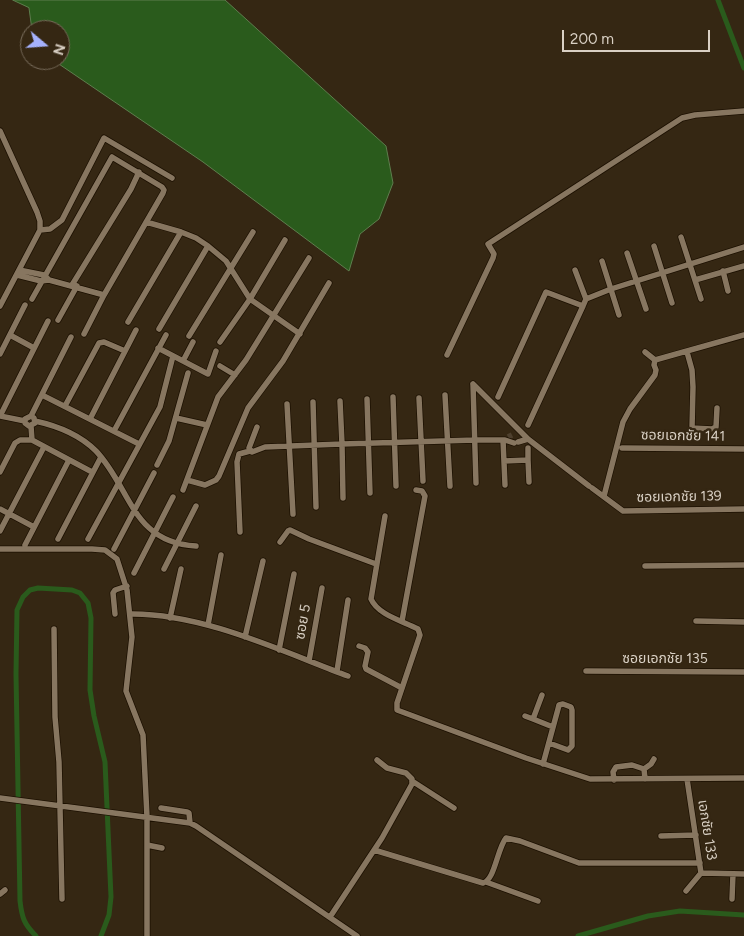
<!DOCTYPE html>
<meta charset="utf-8">
<style>
body{margin:0}
#map{position:relative;width:744px;height:936px;overflow:hidden;background:#352713;font-family:Figtree,sans-serif}
canvas{display:block}
.north{position:absolute;left:20px;top:20px;width:50px;height:50px;box-sizing:border-box;background:#352713;border:1px solid #776b5a;border-radius:50%;rotate:108deg;font-size:14px;font-weight:700;line-height:20px;text-align:center;color:#d9d0c4}
.north::after{content:'';display:block;margin:auto;width:18px;height:22px;background:#a5b1fc;clip-path:polygon(50% 0,100% 100%,50% 72%,0 100%)}
.scale{position:absolute;left:562px;top:30px;width:148px;height:22px;box-sizing:border-box;border:2px solid #d9d0c4;border-top:0;padding-left:6px;font-size:15px;line-height:18px;white-space:nowrap;color:#d9d0c4;-webkit-text-stroke:4px #352713;paint-order:stroke}
</style>
<div id="map">
<canvas width="744" height="936"></canvas>
<div class="north">N</div>
<div class="scale">200 m</div>
</div>
<script>
const ctx = document.querySelector('canvas').getContext('2d');
ctx.lineJoin = 'round';
function fill(path, color) { ctx.fillStyle = color; ctx.fill(path, 'evenodd'); }
function trace(path, color, width, dash) { ctx.strokeStyle = color; ctx.lineWidth = width; ctx.lineCap = dash ? 'butt' : 'round'; ctx.setLineDash(dash || []); ctx.stroke(path); }
function write(font, color, halo, rows, align = 'center') {
  ctx.font = font + ' Figtree,"Noto Sans Thai",sans-serif'; ctx.lineWidth = 5; ctx.setLineDash([]); ctx.textBaseline = 'middle'; ctx.strokeStyle = halo; ctx.fillStyle = color; for (const [text, x, y, turn = 0] of rows) {
    ctx.save(); ctx.translate(x, y); ctx.rotate((+turn || 0) * Math.PI / 180); ctx.textAlign = isNaN(turn) ? turn : align; if (halo) ctx.strokeText(text, 0, 0); ctx.fillText(text, 0, 0); ctx.restore();
  }
}
const water = new Path2D(`
 M13,0H225L386,146L393,183L379,219L360,234L349,271L203,162L53,60H60V30H32L29,8Z`);
fill(water, '#2a5b1c');
trace(water, '#5e7e4e', 1);
trace(new Path2D(`
 M718,0L744,68
 M36,936C24,924 22,918 20,901L16,674L17,610L23,597L30,590L38,588L72,590L80,593L88,603L91,618L90,690L94,716L105,762L111,897L109,915L101,936
 M578,936L648,916L680,911L744,915`), '#2a5b1c', 5);
trace(new Path2D(`
 M508,437L512,435`), '#4e402e', 5.5, [5.5, 3]);
const minor = new Path2D(`
 M0,131L37,212L40,221V230L0,306
 M146,222L181,232L196,238L208,246L226,261L250,299L300,334
 M40,230L50,229L62,220L104,138L172,178
 M681,237L701,299
 M654,246L672,303
 M627,253L646,309
 M602,261L619,315
 M575,270L586,299
 M723,271L728,291
 M17,275L41,281L49,280L44,275L19,270
 M49,280L104,295
 M695,280L744,266
 M72,285L131,189L139,172
 M32,299L112,157L162,187L164,190L163,193L104,295L84,334
 M583,306L586,299L611,289L744,247
 M58,320L77,286
 M128,322L181,232
 M159,329L208,246
 M10,335L34,348
 M189,336L253,232
 M220,342L250,299L285,240
 M158,348L208,374L216,351
 M645,352L655,360
 M687,352L692,370L693,387L692,428L712,429L716,427L717,408
 M0,354L25,305
 M447,355L493,258L494,254L488,244L682,118L695,115L744,111
 M655,360L744,335
 M183,361L193,342
 M220,366L235,375
 M473,384L528,439L589,486
 M473,384L476,483
 M42,395L139,444
 M445,395L450,486
 M393,397L396,486
 M498,397L546,292L583,306L528,425
 M419,398L423,481
 M367,399L370,493
 M340,401L342,444L343,498
 M313,402L316,507
 M287,404L293,514
 M65,406L99,343L104,342L125,351
 M0,416L48,321
 M0,416L25,421
 M31,416L34,418L35,423L29,426L25,423V419L31,416L71,337
 M176,418L207,425
 M90,419L136,330
 M35,421C58,426 79,434 96,451C131,488 132,543 196,546
 M31,426L32,440L92,472
 M257,427L249,448L252,452L265,447L342,444L475,440H505L514,443
 M114,431L166,335
 M503,440L505,485
 M518,442L528,439
 M528,448V460
 M622,448L744,449
 M504,461L528,460L529,482
 M157,465L169,441L188,373
 M0,472L15,443L20,440H32
 M187,480L205,485L216,480L219,476L248,408L283,361L329,283
 M592,488L623,511L744,509
 M183,490L218,397L246,360L309,258
 M604,496L623,422L630,409L655,375L656,370L654,365L655,360
 M0,509L34,527
 M385,516L371,599C378,615 403,621 418,629L420,635L397,703V710L526,758L590,779L744,778
 M0,531L44,447
 M240,532L237,462L239,454L250,451
 M58,539L101,457
 M88,539L160,407L173,356
 M280,542L288,531L290,530L309,539L376,564
 M25,545L69,460
 M0,549H92L105,550L117,559L127,590L132,637L126,691L143,735L147,817V936
 M114,549L154,473
 M645,566L744,565
 M164,569L196,506
 M134,573L173,497
 M115,614L113,593L115,590L127,586
 M130,614C202,613 281,651 348,676
 M170,618L181,569
 M402,621L425,496L422,491L416,490
 M696,621L744,622
 M208,625L221,555
 M54,629L55,717L59,762L62,899
 M245,637L263,561
 M359,646L365,648L368,652L365,666L366,669L402,688
 M279,650L294,574
 M309,661L322,588
 M337,671L348,600
 M586,671L744,672
 M542,695L533,719L553,727
 M525,716L533,719
 M543,764L558,709L559,705L563,704L571,707L572,710V746L568,750L549,743
 M644,769L651,764L654,759
 M687,779L701,873
 M614,780L613,772L616,767L632,765L644,769L645,779
 M412,781L454,808
 M0,798L190,823L196,826L357,936
 M161,808L187,812L189,813L190,823
 M661,836L696,835
 M147,845L162,848
 M374,850L483,883C495,880 497,849 506,838L520,841L579,863H700
 M701,873L744,874
 M486,882L538,901
 M686,891L701,873
 M0,894L5,890
 M732,899L733,874
 M330,917L382,838L412,784V779L406,773L387,768L377,760`);
trace(minor, '#1c1000', 7);
trace(minor, '#877660', 5.5);
write('14px', '#d9d0c4', '#352713', [
 ["ซอยเอกชัย 141",683,436,1],
 ["ซอยเอกชัย 139",679,497,-1],
 ["ซอย 5",303,622,-80],
 ["ซอยเอกชัย 135",665,659],
 ["เอกชัย 133",707,830,81]
]);
</script>
